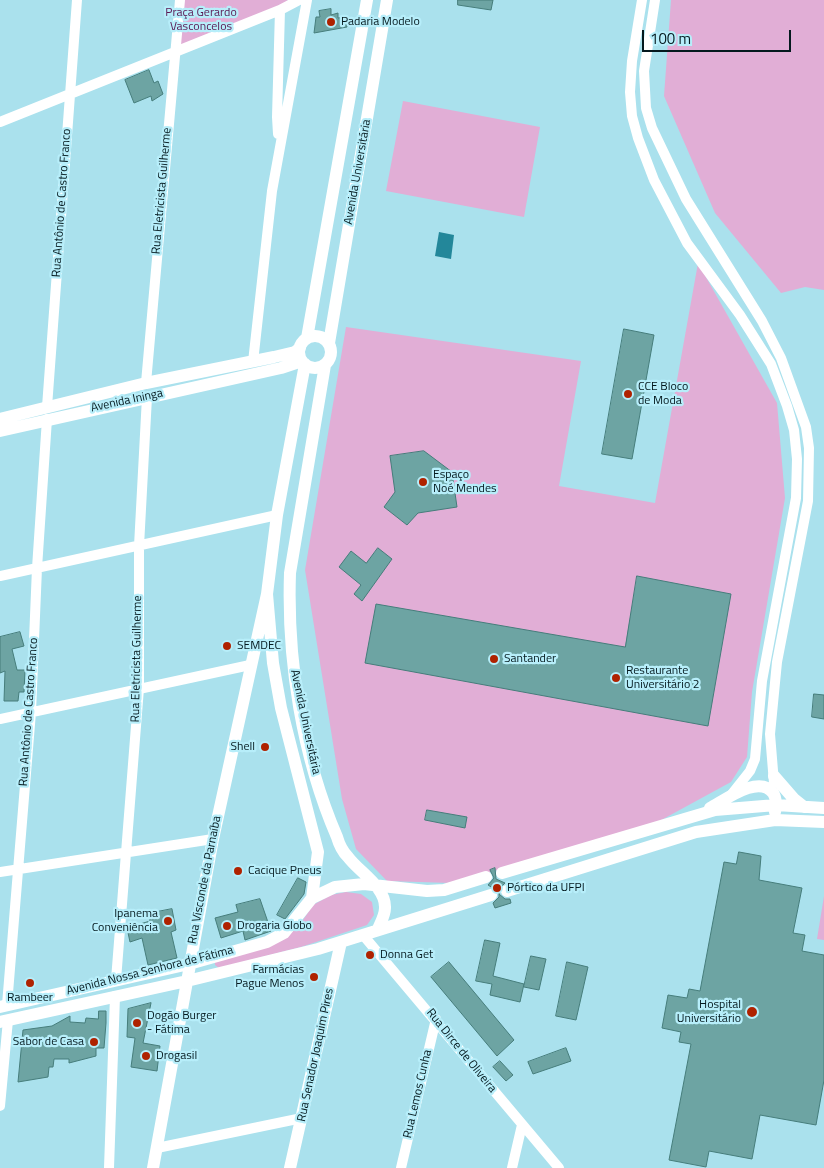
<!DOCTYPE html>
<meta charset="utf-8">
<style>
body{margin:0}
#map{position:relative;width:824px;height:1168px;overflow:hidden;background:#aae1ed;font-family:"Titillium Web",sans-serif}
canvas{display:block}
.scale{position:absolute;left:642px;top:30px;width:149px;height:22px;box-sizing:border-box;border:2px solid #04191e;border-top:0;padding-left:6px;font-size:15px;line-height:18px;white-space:nowrap;color:#04191e;-webkit-text-stroke:4px #b7eefa;paint-order:stroke}
</style>
<div id="map">
<canvas width="824" height="1168"></canvas>
<div class="scale">100 m</div>
</div>
<script>
const ctx = document.querySelector('canvas').getContext('2d');
ctx.lineJoin = 'round';
function fill(path, color) { ctx.fillStyle = color; ctx.fill(path, 'evenodd'); }
function trace(path, color, width, dash) { ctx.strokeStyle = color; ctx.lineWidth = width; ctx.lineCap = dash ? 'butt' : 'round'; ctx.setLineDash(dash || []); ctx.stroke(path); }
function write(font, color, halo, rows, align = 'center') {
  ctx.font = font + ' "Titillium Web",sans-serif'; ctx.lineWidth = 4.5; ctx.setLineDash([]); ctx.textBaseline = 'middle'; ctx.strokeStyle = halo; ctx.fillStyle = color; for (const [text, x, y, turn = 0] of rows) {
    ctx.save(); ctx.translate(x, y); ctx.rotate((+turn || 0) * Math.PI / 180); ctx.textAlign = isNaN(turn) ? turn : align; if (halo) ctx.strokeText(text, 0, 0); ctx.fillText(text, 0, 0); ctx.restore();
  }
}
fill(new Path2D(`
 M183,0H288L279,9L179,49Z
 M671,0H824V290L805,287L781,293L715,213L664,96Z
 M403,101L540,127L524,217L386,191Z
 M698,263L777,403L785,498L752,692L747,757L731,782L654,824L581,847L451,883L387,881L356,849L342,799L305,570L346,327L581,361L559,486L655,503Z
 M346,892L361,894L372,902L374,915L367,925L301,947L219,968L215,965V962L291,933L303,920L313,905L331,895Z
 M824,896V940L817,939Z`), '#e1aed6');
fill(new Path2D(`
 M439,232L454,235L451,259L435,256Z`), '#23879a');
const building = new Path2D(`
 M458,0H493L491,10L458,5Z
 M331,9V15L338,13V18L346,17L347,27L314,33L316,17H320L319,11Z
 M149,70L154,83L158,81L163,94L152,101L151,96L134,103L125,80Z
 M624,329L654,335L632,459L602,454Z
 M424,451L452,472L457,507L418,513L407,525L384,507L395,492L390,456Z
 M378,548L392,559L362,601L354,594L361,585L339,567L351,551L366,563Z
 M637,576L731,594L708,726L365,663L376,604L625,647Z
 M20,632L24,646L12,649L17,670H25L24,692H19L18,701H4L5,671L0,673V637Z
 M814,694L824,695V719L812,717Z
 M427,810L467,817L465,828L425,820Z
 M739,852L761,856L759,880L802,888L793,933L805,935L802,951L824,955V1080L816,1125L760,1115L752,1159L709,1151L706,1167L669,1160L691,1044L679,1042L681,1032L662,1028L668,995L687,998L689,989L700,991L724,862L736,864Z
 M495,868L496,879L505,883L499,889V894L505,899H510L511,903L495,908L493,903L499,897V892L488,885L494,878L490,870Z
 M298,878L306,882L304,894L285,919L277,915Z
 M260,899L271,931L245,940L243,931L221,938L215,918L238,912L236,905Z
 M172,909L176,930L171,932L177,958L148,965L142,938L130,942L127,928L150,921V919L153,918L152,913Z
 M485,940L500,943L493,976L524,984L520,1002L490,995L492,984L476,981Z
 M531,956L546,959L539,990L524,987Z
 M449,962L514,1040L497,1056L431,977Z
 M567,962L588,967L576,1020L556,1016Z
 M151,1003L143,1043L160,1046L157,1071L131,1067L135,1038L127,1037L128,1009Z
 M99,1011H106V1023L104,1048H96V1056L69,1063V1059H54L53,1067H49L48,1077L18,1082L23,1030L52,1026L70,1016V1022L85,1023L86,1018L98,1019Z
 M566,1048L571,1061L533,1074L528,1062Z
 M500,1061L513,1075L506,1081L493,1067Z`);
fill(building, '#6da4a3');
trace(building, '#467d7b', 1);
trace(new Path2D(`
 M642,0L632,61L630,92L632,116L638,138L654,180L687,243L740,315L771,364L787,406L794,430L797,459L796,498L762,681L755,759L750,771L731,795
 M655,0L644,71L646,108L652,128L686,199L762,321L781,358L806,427L809,448L808,501L777,662L770,734L774,783
 M0,122L280,10L299,0
 M278,134L277,117L280,10
 M253,362L272,191L307,0
 M146,383L180,0
 M47,407L77,0
 M0,576L277,515
 M0,719L250,665
 M0,872L213,839
 M363,935L559,1168
 M116,980L139,688V546L147,397
 M7,1005L31,712L37,568L47,419
 M0,1106L8,1020
 M157,1148L302,1118
 M109,1168L115,996
 M401,1168L436,1019
 M512,1168L522,1125`), '#fff', 10);
trace(new Path2D(`
 M299 352a16 16 0 1 1 32 0a16 16 0 1 1-32 0Z
 M307,338L367,0
 M329,343L387,0
 M305,364L277,515L267,594L273,663L281,708L318,852L312,898
 M325,365L290,573C287,661 302,756 337,837C339,844 343,852 348,857C359,872 386,887 385,908C385,915 381,922 378,929
 M0,419L146,383L274,357L295,352L300,348
 M0,431L281,368L302,361
 M774,776L794,799L804,807
 M710,808C725,800 759,774 773,793C777,798 776,806 775,812
 M502,873L715,810L776,805L824,808
 M507,891L696,832L775,820L824,822
 M0,1007L189,964L267,942L284,933L312,898L335,887L364,884L427,891L444,890L486,877
 M0,1022L187,981L318,949L491,895
 M153,1168L213,839L267,594
 M290,1168L341,942`), '#fff', 12);
for (const [x, y, r, color] of [
 [331,22,5,"#af2200"],
 [628,394,5,"#af2200"],
 [423,482,5,"#af2200"],
 [227,646,5,"#af2200"],
 [494,659,5,"#af2200"],
 [616,678,5,"#af2200"],
 [265,747,5,"#af2200"],
 [238,871,5,"#af2200"],
 [497,888,5,"#af2200"],
 [168,921,5,"#af2200"],
 [227,926,5,"#af2200"],
 [370,955,5,"#af2200"],
 [314,977,5,"#af2200"],
 [30,983,5,"#af2200"],
 [752,1012,6,"#af2200"],
 [137,1023,5,"#af2200"],
 [94,1042,5,"#af2200"],
 [146,1056,5,"#af2200"]
]) { const dot = new Path2D(); dot.arc(x, y, r, 0, 2 * Math.PI); ctx.fillStyle = color; ctx.fill(dot); trace(dot, '#b7eefa', 2); }
write('12px', '#5a1852', '#b7eefa', [
 ["Praça Gerardo",201,13],
 ["Vasconcelos",201,27]
]);
write('12px', '#04191e', '#b7eefa', [
 ["Padaria Modelo",341,22],
 ["CCE Bloco",638,387],
 ["de Moda",638,401],
 ["Espaço",433,475],
 ["Noé Mendes",433,489],
 ["SEMDEC",237,646],
 ["Santander",504,659],
 ["Restaurante",626,671],
 ["Universitário 2",626,685],
 ["Shell",255,747,"right"],
 ["Cacique Pneus",248,871],
 ["Pórtico da UFPI",507,888],
 ["Ipanema",158,914,"right"],
 ["Conveniência",158,928,"right"],
 ["Drogaria Globo",237,926],
 ["Donna Get",380,955],
 ["Farmácias",304,970,"right"],
 ["Pague Menos",304,984,"right"],
 ["Rambeer",30,998,"center"],
 ["Hospital",741,1005,"right"],
 ["Universitário",741,1019,"right"],
 ["Dogão Burger",147,1016],
 ["- Fátima",147,1030],
 ["Sabor de Casa",84,1042,"right"],
 ["Drogasil",156,1056]
], 'left');
write('12px', '#04191e', '#b7eefa', [
 ["Avenida Universitária",358,172,-80],
 ["Rua Eletricista Guilherme",162,191,-85],
 ["Rua Antônio de Castro Franco",62,203,-86],
 ["Avenida Ininga",127,401,-12],
 ["Rua Eletricista Guilherme",137,659,-89],
 ["Rua Antônio de Castro Franco",29,712,-86],
 ["Avenida Universitária",305,722,78],
 ["Rua Visconde da Parnaíba",205,880,-79],
 ["Avenida Nossa Senhora de Fátima",150,971,-14],
 ["Rua Dirce de Oliveira",461,1051,51],
 ["Rua Senador Joaquim Pires",316,1055,-78],
 ["Rua Lemos Cunha",418,1094,-77]
]);
</script>
